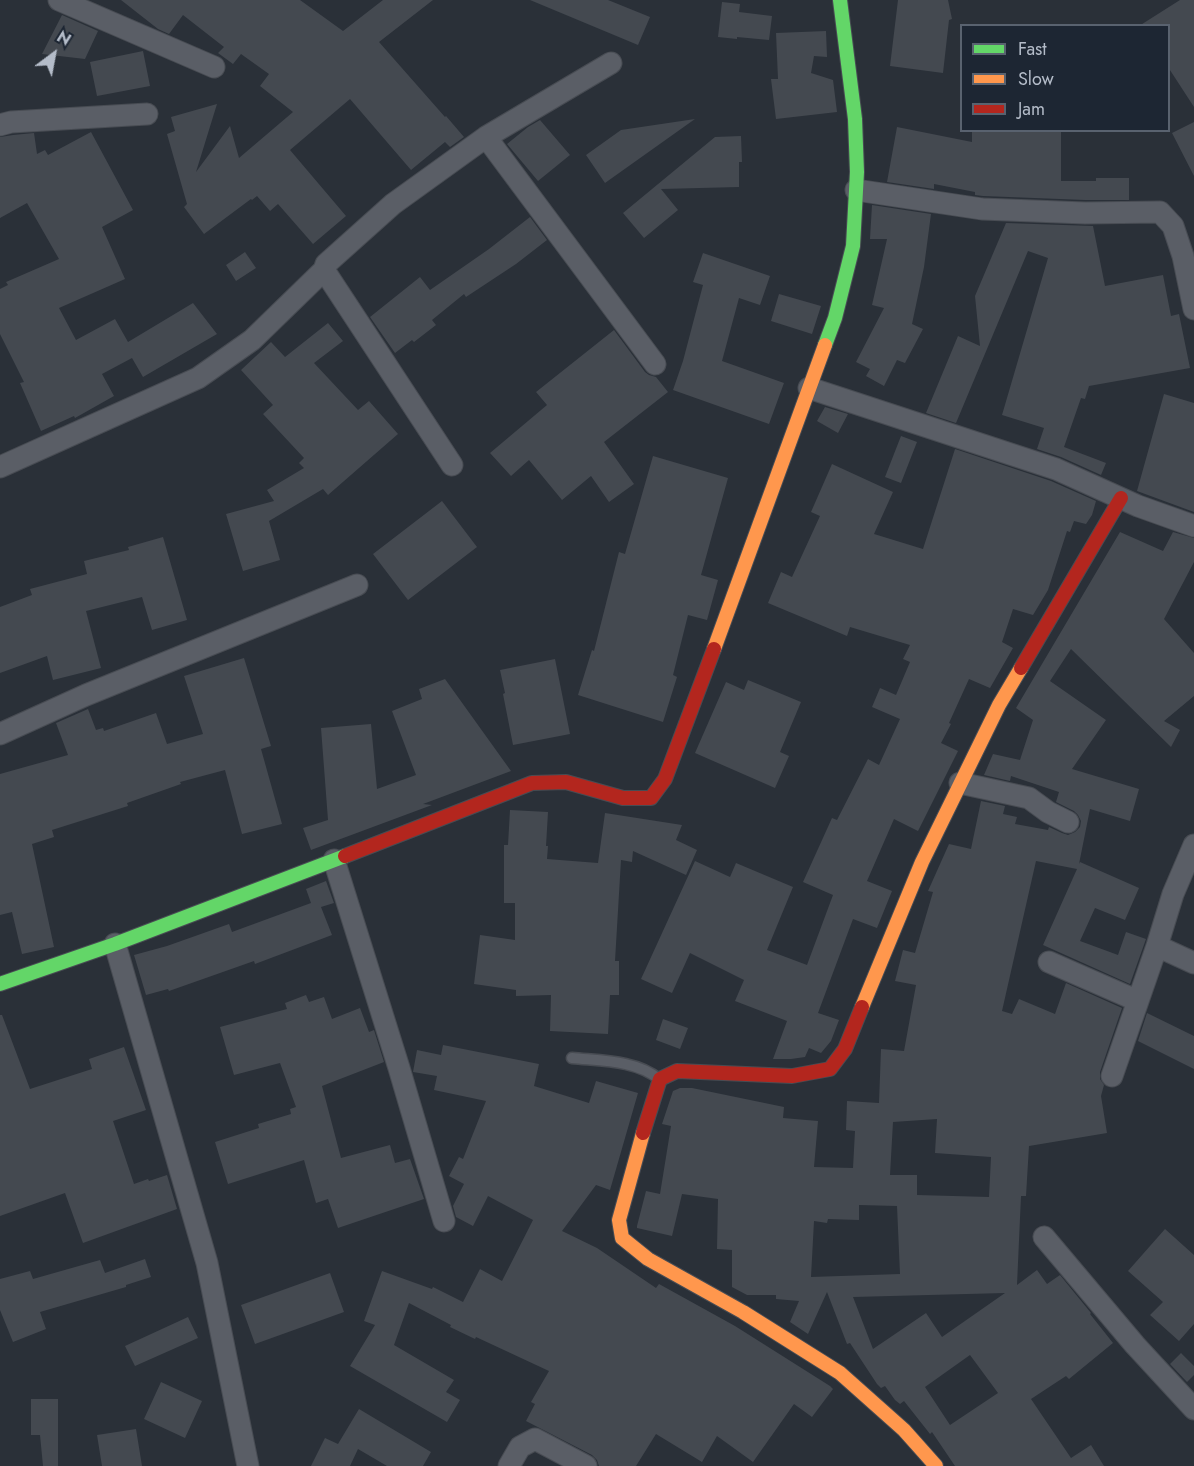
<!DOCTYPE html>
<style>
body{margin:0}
#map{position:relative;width:1194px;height:1466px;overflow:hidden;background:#2a3038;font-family:Jost,sans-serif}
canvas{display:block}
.legend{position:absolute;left:960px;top:24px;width:210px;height:108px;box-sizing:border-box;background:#1d2633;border:2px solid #59626f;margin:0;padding:8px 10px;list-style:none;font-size:18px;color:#b4bcc9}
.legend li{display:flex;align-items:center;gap:12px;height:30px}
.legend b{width:30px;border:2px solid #59626f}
.north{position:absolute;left:24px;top:24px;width:60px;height:60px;-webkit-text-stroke:4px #1d2633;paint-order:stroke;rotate:32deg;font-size:16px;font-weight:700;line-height:24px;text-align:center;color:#b4bcc9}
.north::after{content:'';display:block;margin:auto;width:21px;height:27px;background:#b4bcc9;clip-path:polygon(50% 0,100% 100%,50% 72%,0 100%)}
</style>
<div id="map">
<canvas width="1194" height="1466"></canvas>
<ul class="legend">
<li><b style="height:8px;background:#63d668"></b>Fast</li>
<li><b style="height:8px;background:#ff974d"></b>Slow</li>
<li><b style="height:8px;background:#b3261e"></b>Jam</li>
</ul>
<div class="north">N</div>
</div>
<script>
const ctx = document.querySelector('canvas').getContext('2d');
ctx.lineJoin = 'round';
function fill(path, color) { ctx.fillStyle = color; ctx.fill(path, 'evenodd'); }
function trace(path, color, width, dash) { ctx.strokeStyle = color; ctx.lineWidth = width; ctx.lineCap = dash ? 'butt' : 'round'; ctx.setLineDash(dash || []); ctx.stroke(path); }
fill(new Path2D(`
 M121,0H300L343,31L383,0H433L379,42L445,117L446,116L464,137L450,147L445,142L411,170L350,99L290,150L346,216L313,244L278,204L270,211L257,196L252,200L251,199L204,234L184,207L187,204L167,134L175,131L171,117L217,104L196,172L230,126L239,158L293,112L260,86L269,74L241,54L233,64L218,53L224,47L183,15L169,34L158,29Z
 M530,0H608L650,17L638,45Z
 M898,0H948L952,19L949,20L943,73L890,66Z
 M1180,0H1194V107L1168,67V26H1139Z
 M722,2L740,4L739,12L772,16L769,40L737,37V39L718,37Z
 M62,15L98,31L85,59L42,54Z
 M826,31L827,57L814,56L811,73L833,80L837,112L776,119L771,79H778L776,33Z
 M143,51L150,86L97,96L90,62Z
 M695,119L605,183L586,155L621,130Z
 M540,120L570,155L538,181L507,144L528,127Z
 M1194,122V176L1172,133Z
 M897,127L972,142V130H1061V181H1096V178H1129V200H1085L983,196L975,195V192L934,184V189L887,182Z
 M91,132L133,210L102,227L125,279L59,308L76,340L115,319L128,342L193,303L217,334L143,377L132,358L102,374L114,396L75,418L74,416L41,431L20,383L24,382L0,334V289L8,285L6,282L59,259L27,203L0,218V137L13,135L34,133L37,154L45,150L48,155Z
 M741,136L742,162H739V187L661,189L678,210L644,238L623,213L715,137Z
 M872,205L931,214L924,267L912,324L923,329L905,363L897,360L884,386L866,376L870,369L856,362L884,308L872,305L887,239H870Z
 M530,217L547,240L516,264L466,297L464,294L432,320L436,325L414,342L412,340L395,353L370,317L420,277L430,290L489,249Z
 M1006,223L1093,226L1105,286L1163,275L1171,316L1179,314L1190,368L1089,386L1085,399L1081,398L1064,447L1106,463L1101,475L1061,457L1037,449L1044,428L1002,415L1048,258L1028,251L956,423L926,413L958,336L980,346L975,296Z
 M245,252L256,268L236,281L226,265Z
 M703,253L770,276L760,305L739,298L722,361L784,383L769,424L673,390L683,361L703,285L693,282Z
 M779,294L821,306L812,334L771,321Z
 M328,323L343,341L314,363L358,410L369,401L398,434L328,495L323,489L269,521L280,560L243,571L226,514L274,501L267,490L304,468L299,463L304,458L263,414L273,405L241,370L271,342L285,357Z
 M614,330L645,372L649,375L656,377L668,392L604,442L634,484L609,502L591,476L562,500L529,460L511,476L490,453L547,405L536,392Z
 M1164,394L1194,403V512L1137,491Z
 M825,407L848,414L838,433L817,421Z
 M901,436L917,442L901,483L885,477Z
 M955,449L1051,481L1096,501L1092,515L1086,524L1074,521L1070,532L1067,531L1048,590L1033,615L1013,609L1002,642L1013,648L990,688L969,679L949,723L951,724L941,743L958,751L918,831L894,819L867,881L892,891L877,928L853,919L818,1013L839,1020L831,1041L821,1053L809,1048L805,1057L791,1059H773L787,1021L735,1001L744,980L690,953L672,993L641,979L695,861L730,877L736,863L793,887L767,950L807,965L833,895L803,882L832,818L837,820L868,759L879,765L900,719L872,707L880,688L896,695L910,662L903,659L910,645L850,627L847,636L768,603L781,572L792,577L820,516L811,512L832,464L893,492L874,534L923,549Z
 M653,456L728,478L701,575L718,580L707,620L688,615L673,675L677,677L663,722L578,695L592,650L594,651L619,552L625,554Z
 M442,501L477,547L408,600L373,554Z
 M1120,532L1163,551L1173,532L1194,538V562L1164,619L1194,653V696L1164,721L1180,730L1171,747L1071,649L1050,681L1106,720L1072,769L1139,789L1130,821L1090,809L1079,864L1080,862L1139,888L1125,920L1095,908L1080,941L1118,955L1126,932L1146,939L1130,984L1043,945L1077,869L1036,861L1002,1011L1012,1014L1019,999L1055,1014L1066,983L1122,1008L1100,1072V1079L1104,1085L1101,1096L1107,1133L1029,1146L1026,1196H1021L1017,1285L1037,1270L1047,1284L1060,1275L1091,1313L1090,1314L1113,1343L1069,1379L1066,1376L1031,1399L1071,1458L1091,1445L1104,1466H955L932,1432L930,1434L904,1401L900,1404L895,1400L885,1386L881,1388L877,1384L850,1343L847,1344L827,1292L808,1334L790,1322L799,1301L776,1299V1295H747L732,1287V1250L717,1249L718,1199L682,1194L672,1236L637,1228V1226L646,1191L660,1194L671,1126L662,1124L673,1091L680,1088H692L784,1107L783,1118L818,1121L814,1167L853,1168L855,1131L846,1130L847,1101L879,1103L881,1049L904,1051L916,985L895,981L903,950L915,953L933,892L928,891L949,844L971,849L981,801L1005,806L1003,814L1017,817L1015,824L1048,830L1049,827L1062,833L1068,835L1075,832L1080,827L1081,821L1078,815L1074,811L1056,802L1059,792L1011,776L1010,781L984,775L993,754L1020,760L1033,720L1016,708ZM937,1119L935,1153L991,1157L989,1197L917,1195V1175H890L893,1122ZM859,1205L897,1206L900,1274L811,1277L814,1221L827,1223L828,1219L859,1220ZM1005,1293L942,1337L926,1313L873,1349L853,1297ZM970,1355L998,1393L950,1425L925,1387Z
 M163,537L187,620L152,630L142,597L86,611L101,668L53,680L47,656L0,673V607L32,595L30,589L87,574L84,561L129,550L128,547Z
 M244,658L271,746L261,749L282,824L242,834L225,770L180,782L181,784L127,803L128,806L52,830L54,837L32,844L54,947L22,954L12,912L0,915V774L68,755L56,723L88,709L96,730L103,728L104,731L156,713L167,744L203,734L184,676Z
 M555,659L570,734L513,745L503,694L505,693L500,670Z
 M445,679L511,771L423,804L432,805L311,850L303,828L328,820L321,728L371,724L377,789L416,775L392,711L422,699L419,689Z
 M748,680L801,702L780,752L789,756L775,788L695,753L726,682L744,690Z
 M510,810L548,812L546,846H548L547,859L598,863L605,813L682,825L676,840L697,850L686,875L633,851L632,862L621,860L615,961H619V995H610L608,1034L550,1031L551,995L516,996V990L474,984L480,935L515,940V903H504V845H508Z
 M326,881L334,903L321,907L332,935L255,964L254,961L169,991L168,989L146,995L134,955L167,946L229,924L232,932L311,903L306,889Z
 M306,995L309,1002L324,997L332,1019L360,1008L369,1032L374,1030L384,1062L322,1086L341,1158L390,1145L395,1163L410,1159L424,1199L338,1228L328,1199L316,1203L304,1160L228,1184L215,1142L259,1128L258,1124L291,1114L290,1109L296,1107L280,1063L234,1075L220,1027L287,1009L285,1003Z
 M1147,1013L1194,1036V1069L1138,1041Z
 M0,1015H2L30,1089L92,1069L89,1059L124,1047L146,1110L113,1121L134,1184L148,1179L149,1181L167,1175L177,1209L83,1243L65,1193L0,1216Z
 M663,1019L688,1028L680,1049L656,1040Z
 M443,1045L539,1064L534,1086L589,1103L596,1081L638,1093L610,1190L596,1185L562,1231L597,1248L656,1288L659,1284L735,1326L830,1386L833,1389L812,1417L794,1404L753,1462L717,1436L702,1462L656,1434L636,1466H599L597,1460L592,1455L526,1421L535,1404L531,1402L549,1371L476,1337L475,1339L450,1327L451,1325L409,1303L394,1345L454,1380L446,1392L460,1400L447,1422L350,1366L375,1325L364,1321L382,1271L432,1289L433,1287L463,1302L480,1269L502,1281L533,1220L488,1196L473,1226L456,1217L453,1206L464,1184L449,1176L459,1157L463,1159L486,1101L434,1090L437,1076L413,1072L417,1050L441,1055Z
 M1165,1229L1194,1255V1324L1179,1341L1150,1315L1163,1302L1128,1271Z
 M145,1259L151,1277L126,1285V1287L40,1312L46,1329L13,1342L0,1310V1279L30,1271L33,1279L100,1260L105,1273Z
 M330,1273L344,1312L255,1344L241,1305Z
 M188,1317L198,1338L135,1366L125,1346Z
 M1181,1353L1194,1366V1375L1187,1382L1170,1364Z
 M161,1382L202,1401L185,1438L144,1419Z
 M31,1399H58V1466H43L40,1435H31Z
 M359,1409L431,1452L423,1466H387L358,1449L350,1466H311L325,1438L338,1444Z
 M136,1429L142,1466H102L97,1435Z`), '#444950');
const lane = new Path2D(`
 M572,1058C601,1061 636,1060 659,1079`);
const street = new Path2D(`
 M59,0L214,67
 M0,125L11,122L147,114
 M486,137L655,364
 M856,190L982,209L1085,213L1160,212L1173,226L1183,256L1194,309
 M324,270L452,465
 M809,388L1056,469L1138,506L1194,526
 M0,467L198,378L252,340L324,270L326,264L393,204L486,137L611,63
 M0,734L86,695L357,585
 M960,783L1029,798L1048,812L1068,822
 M334,860L399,1068L444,1221
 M115,944L207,1263L248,1466
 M1157,946L1194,963
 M1049,962L1138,1001
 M1112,1076L1157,946L1173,894L1194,845
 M1044,1237L1135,1345L1194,1409
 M509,1466L520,1447L535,1439L586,1466`);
const fast = new Path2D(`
 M825,345L835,318L853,246L857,172L855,119L840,0
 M0,984L115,944L345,856`);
const slow = new Path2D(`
 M714,649L825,345
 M862,1007L922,862L999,705L1021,668
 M643,1133L619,1220L622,1238L648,1259L743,1312L840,1373L904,1430L936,1466`);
const jam = new Path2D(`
 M1021,668L1121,498
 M345,856L532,783L566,782L623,798H651L665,779L714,649
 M643,1133L660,1079L677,1071L792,1076L830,1069L845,1049L862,1007`);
trace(lane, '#484c53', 13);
trace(street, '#484c53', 23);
trace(fast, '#484c53', 16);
trace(slow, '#484c53', 16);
trace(jam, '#484c53', 16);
trace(lane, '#5a5e66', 10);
trace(street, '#5a5e66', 21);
trace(fast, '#63d668', 14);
trace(slow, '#ff974d', 14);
trace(jam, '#b3261e', 14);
</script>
